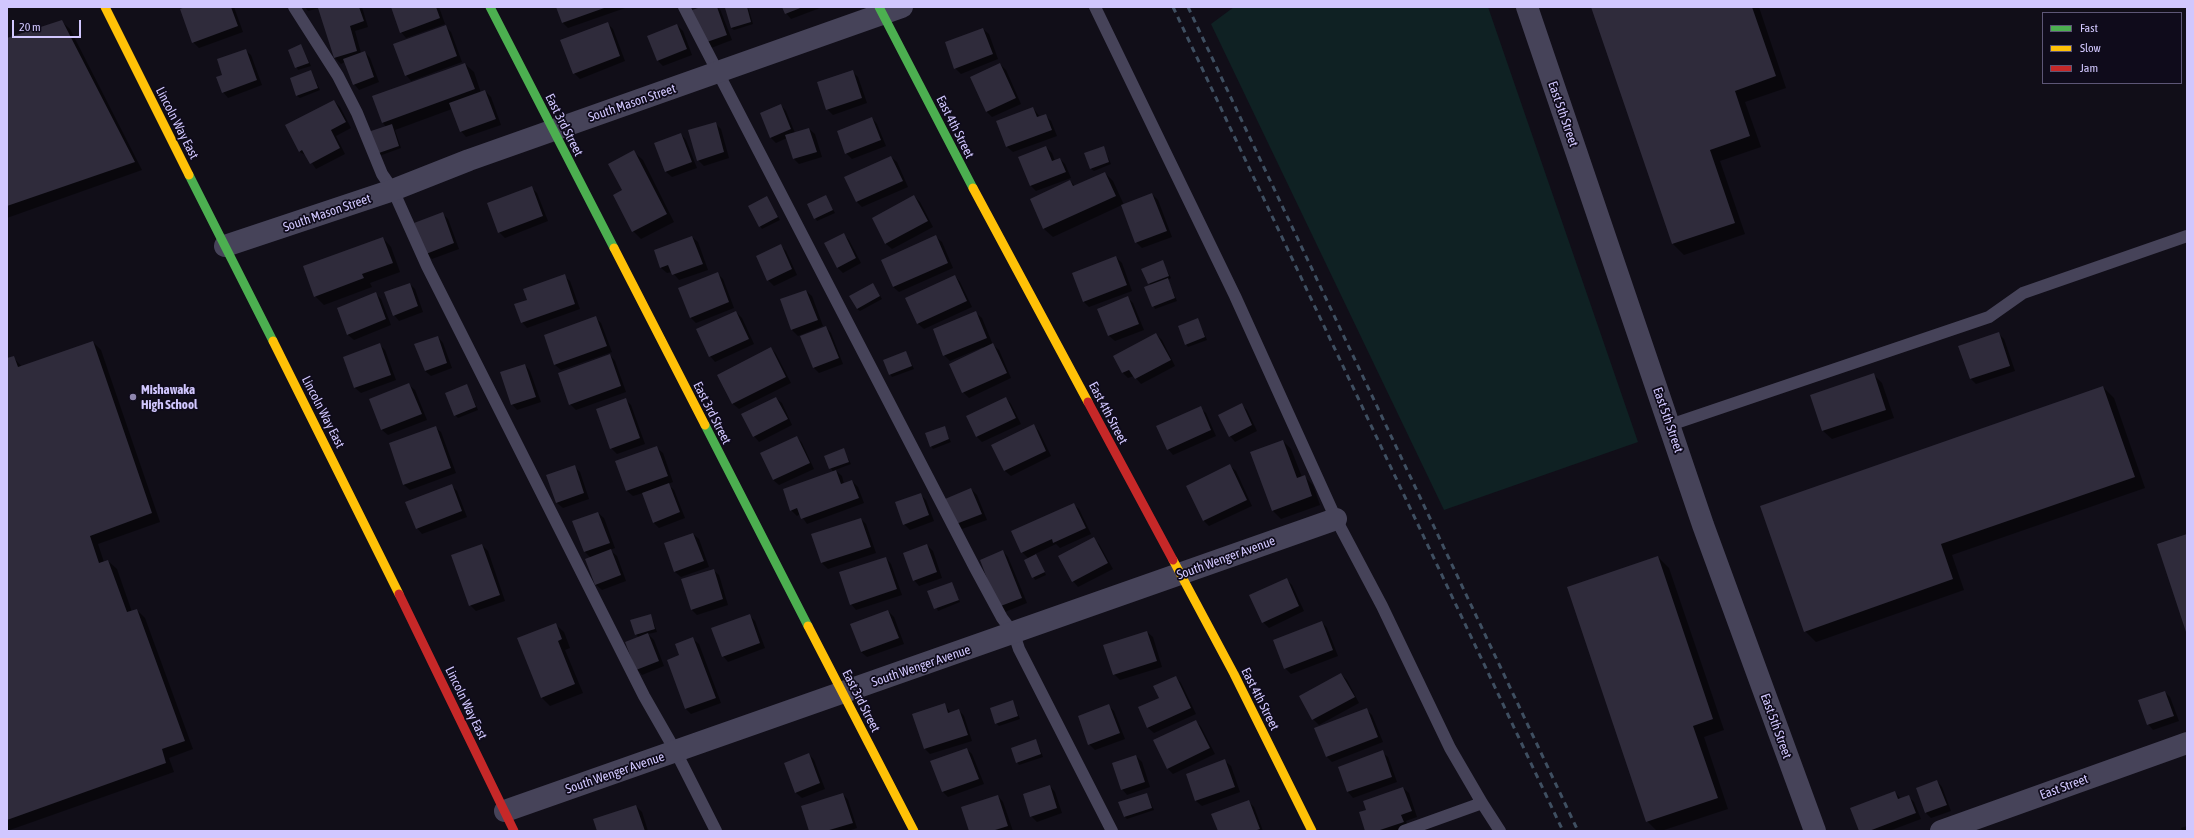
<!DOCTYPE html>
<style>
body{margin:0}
#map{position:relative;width:2194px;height:838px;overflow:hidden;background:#110e18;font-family:"Asap Condensed",sans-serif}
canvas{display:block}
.frame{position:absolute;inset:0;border:8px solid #d1c7fe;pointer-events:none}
.legend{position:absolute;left:2042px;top:12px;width:140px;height:72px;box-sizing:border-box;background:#0f0b1b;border:1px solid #5d5676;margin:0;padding:5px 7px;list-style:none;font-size:12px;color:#d1c7fe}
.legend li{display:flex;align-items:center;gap:8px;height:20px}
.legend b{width:20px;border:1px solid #5d5676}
.scale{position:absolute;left:12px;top:20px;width:69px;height:18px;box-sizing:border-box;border:2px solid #d1c7fe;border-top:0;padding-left:5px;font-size:12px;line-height:14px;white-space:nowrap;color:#d1c7fe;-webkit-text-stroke:3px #0f0b1b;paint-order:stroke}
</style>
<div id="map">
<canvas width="2194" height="838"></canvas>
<div class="frame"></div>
<ul class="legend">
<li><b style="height:5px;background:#4caf50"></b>Fast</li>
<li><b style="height:5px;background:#ffc107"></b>Slow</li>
<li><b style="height:5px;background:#c62828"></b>Jam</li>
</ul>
<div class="scale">20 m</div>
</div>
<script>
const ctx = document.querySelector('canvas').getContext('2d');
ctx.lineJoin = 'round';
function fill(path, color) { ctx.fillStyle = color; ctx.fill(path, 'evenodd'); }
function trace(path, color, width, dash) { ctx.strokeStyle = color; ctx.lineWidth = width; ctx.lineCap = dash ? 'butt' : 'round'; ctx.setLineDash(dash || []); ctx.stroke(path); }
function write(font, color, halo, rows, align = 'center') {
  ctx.font = font + ' "Asap Condensed",sans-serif'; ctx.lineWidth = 3.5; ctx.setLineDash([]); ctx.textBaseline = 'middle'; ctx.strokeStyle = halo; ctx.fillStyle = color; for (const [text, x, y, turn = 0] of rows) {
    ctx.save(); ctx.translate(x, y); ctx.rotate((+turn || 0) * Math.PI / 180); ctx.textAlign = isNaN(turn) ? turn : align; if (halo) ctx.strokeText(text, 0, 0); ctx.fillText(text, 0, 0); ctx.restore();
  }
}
fill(new Path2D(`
 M1234,7H1488L1638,442L1444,510L1211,24Z`), '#0f2123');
fill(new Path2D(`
 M188,7H234L243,32L199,48L193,42Z
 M305,7H362L368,27L355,31L361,53L365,52L370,58L379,82L359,90L354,84L345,62L341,64L335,58L319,8L308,11Z
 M392,7H439L445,24L406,38L401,32Z
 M557,7H628L568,28L563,23Z
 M704,7H718L720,9L732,40L711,48L705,43Z
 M732,7H748L753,24L734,30L731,28Z
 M783,7H819L820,8L791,19L786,13Z
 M1592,7H1759L1786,88L1745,102L1761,147L1720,161L1745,234L1684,255L1673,244Z
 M61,21L70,29L142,170L7,218V39Z
 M607,23L613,29L625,61L580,79L574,73Z
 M677,25L683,31L692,55L663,66L658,61Z
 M445,26L451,32L462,62L411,81L406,75Z
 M983,29L989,34L998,59L961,74L955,68Z
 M301,45L311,66L298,70L289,50Z
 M245,50L251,55L262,85L228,98L223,92L224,75Z
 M465,64L474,72L481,93L485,91L491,97L501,125L466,137L461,131L452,109L395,130L401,148L379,156L369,133L386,127L383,123L373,97Z
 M1000,64L1006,70L1021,104L992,117L986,111Z
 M311,71L320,90L300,98L297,96Z
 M852,71L858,77L867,103L833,115L827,109Z
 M334,101L340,107L351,128L336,136L345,154L316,169L307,156L300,152L287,126Z
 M781,105L786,111L795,133L809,129L815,134L822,157L799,164L794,159L787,138L776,143L770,137Z
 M1033,108L1040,117L1045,115L1051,121L1057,136L1013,152L1007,147L998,121Z
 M872,118L877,124L886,146L852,159L846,153Z
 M715,123L721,129L729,158L704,166L698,160Z
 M681,134L686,140L697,168L672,177L666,172L656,143Z
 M1046,147L1052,153L1055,161L1060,159L1065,164L1071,178L1036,191L1030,185Z
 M1104,148L1111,164L1094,171L1091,169Z
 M634,152L643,160L674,222L641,239L633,231L623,191Z
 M891,157L897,162L908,187L862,207L857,202Z
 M1105,173L1113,181L1124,205L1152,194L1158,200L1172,237L1142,248L1136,242L1122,205L1053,237L1044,229L1031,199L1070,181L1075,186Z
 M531,187L537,193L548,221L505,238L499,232Z
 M825,196L835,213L817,221L808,205Z
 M914,196L920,202L933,227L892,249L886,244L873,218Z
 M767,197L780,220L762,229L760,226Z
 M442,213L448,219L459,249L432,259L427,254Z
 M843,234L849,240L861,263L843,273L837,267Z
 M692,237L698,242L708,270L679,280L672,272L667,273L661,268L655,251Z
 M936,237L942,242L953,268L899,292L893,287Z
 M383,238L391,247L400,272L370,283L372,287L324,305L315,296Z
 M781,246L786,251L797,275L774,286L768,280Z
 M1116,257L1122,263L1132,291L1089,307L1084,302L1073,273Z
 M1162,261L1171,278L1168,280L1177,301L1155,309L1145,288L1151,286L1143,269Z
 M718,274L723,279L734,308L696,323L690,317Z
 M564,276L570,281L580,309L527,328L522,322L528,300Z
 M955,276L960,282L972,307L924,329L918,324L907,298Z
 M410,284L415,289L423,312L399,321L394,315Z
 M873,284L882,299L860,311L857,309Z
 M806,291L812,296L823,326L798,336L792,330L781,300Z
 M376,294L381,299L391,325L354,340L348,335L338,308Z
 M1128,298L1133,303L1144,330L1115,341L1109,336L1099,309Z
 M736,312L742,318L754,344L715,362L710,356Z
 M976,313L982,318L993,345L999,350L1011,378L969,398L963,392L983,347L950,361L944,355Z
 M596,318L601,323L612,352L561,370L555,365Z
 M1198,320L1207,340L1188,347L1186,344Z
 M826,327L831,333L843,364L819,373L814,368Z
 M1998,333L2004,339L2015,371L1976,384L1971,379L1959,346Z
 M1156,334L1162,340L1175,366L1141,384L1134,376L1128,378L1123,373L1114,356Z
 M438,337L443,343L452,368L431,376L425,371Z
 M93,342L101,350L160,522L98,544L104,562L108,561L117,569L132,612L137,610L145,618L193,749L169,758L174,772L7,831V359L13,357L22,367Z
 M379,344L385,350L396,380L361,393L355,388L344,357Z
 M771,348L776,354L791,383L739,409L733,404L719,375Z
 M906,352L914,369L892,377L890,374Z
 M610,355L615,361L626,392L576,410L570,404Z
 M525,365L530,371L541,402L517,410L512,404Z
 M1874,375L1882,383L1894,418L1832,439L1823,431L1811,396Z
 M409,385L415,390L427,420L388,435L382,430L370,400Z
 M467,385L478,410L458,418L455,415Z
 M2103,387L2114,398L2145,488L1952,555L1964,590L1816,642L1805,631Z
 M776,398L782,403L792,425L759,442L754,436Z
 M1006,398L1011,404L1021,424L982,442L977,437L967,416Z
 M625,399L631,405L645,444L617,454L611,448Z
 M1242,405L1247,410L1257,431L1235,442L1230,436Z
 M1200,408L1206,413L1216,436L1173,455L1168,449Z
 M1033,425L1039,431L1051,456L1011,476L1005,471L993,445Z
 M435,427L441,432L456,473L410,490L404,485L390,444Z
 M944,428L951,442L933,449L931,446Z
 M797,437L802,443L814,469L779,485L773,480Z
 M1283,441L1291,449L1302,477L1304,476L1313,485L1320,505L1281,519L1273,511L1251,452Z
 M657,448L663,453L673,482L668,484L674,490L685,518L659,528L653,522L643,493L633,496L627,491L617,462Z
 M844,450L851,464L835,470L842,476L844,484L852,481L858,487L864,503L807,524L800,514L797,516L791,510L833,472L825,457Z
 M574,466L580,472L589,499L563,508L557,503Z
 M1230,466L1236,471L1252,506L1209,526L1204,521L1187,486Z
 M451,485L457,491L467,517L422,534L417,528Z
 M971,489L977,495L987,520L962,529L957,524Z
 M920,494L926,500L934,521L910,530L904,524Z
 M1073,504L1079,509L1091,534L1060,548L1056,544L1035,554L1046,575L1035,580L1025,560L1028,558L1022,552Z
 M598,513L604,518L615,548L610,550L617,556L626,581L602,590L596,585L586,560L591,558L585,552Z
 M861,519L866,524L876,553L828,569L822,563L813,535Z
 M693,534L699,539L709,567L681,577L675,572L665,544Z
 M1094,539L1099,544L1113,569L1078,587L1073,581Z
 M482,545L488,551L505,601L476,611L470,605Z
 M927,545L933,551L942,578L919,586L914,580Z
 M1003,551L1008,557L1027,603L1005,612L999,606Z
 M1658,557L1669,568L1724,730L1704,737L1728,809L1661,831H1657L1647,821Z
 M886,558L891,564L902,595L856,610L851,604Z
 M713,570L719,575L728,605L697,615L691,609Z
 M1286,579L1292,585L1304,611L1269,628L1263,622Z
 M951,583L960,602L938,611L929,592Z
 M888,611L894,617L904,644L867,657L861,652L851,625Z
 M651,615L657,632L648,634L654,640L664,666L642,675L637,669L639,638L636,634Z
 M749,615L755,621L765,648L728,662L723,656Z
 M1322,622L1327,628L1338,656L1291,674L1285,668Z
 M555,624L564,632L570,648L565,650L583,693L550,706L542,698Z
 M1147,632L1153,637L1162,667L1120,680L1114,674Z
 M693,639L699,644L721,703L691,714L686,709L680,656Z
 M1341,674L1347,680L1359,703L1319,725L1313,719L1300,696Z
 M1176,677L1181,683L1196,714L1154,733L1148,728L1139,708L1160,698Z
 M2165,692L2170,697L2179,721L2153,730L2148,724Z
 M1013,701L1020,719L999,726L996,723Z
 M944,704L951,713L959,710L964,716L972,741L930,754L925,749Z
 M1109,706L1114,711L1125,739L1095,750L1089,744Z
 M1366,709L1372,715L1383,742L1332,762L1326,756Z
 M1196,721L1201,727L1215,754L1173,774L1168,769Z
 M1036,740L1043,757L1019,765L1017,762Z
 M967,749L972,754L984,784L948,797L943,792Z
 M1382,752L1388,757L1397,782L1353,798L1348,792L1339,767Z
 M809,754L814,760L825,789L802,798L796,793L785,764Z
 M1136,756L1142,762L1150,787L1127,795L1122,789Z
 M1225,761L1231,766L1240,792L1202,806L1196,801L1187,775Z
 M1937,781L1942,787L1951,811L1931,818L1926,813L1917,789Z
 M1050,786L1055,792L1062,813L1037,822L1031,816Z
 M1403,788L1409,793L1417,817L1406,821L1409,827L1398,831H1366L1367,810Z
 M1895,792L1901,799L1908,796L1914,802L1921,819L1889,831H1860Z
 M843,794L848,800L857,828L848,831H810Z
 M1147,794L1154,810L1127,819L1124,816Z
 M998,796L1003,802L1013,831H970Z
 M1248,801L1254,807L1263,831H1219Z
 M636,806L642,812L648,831H598Z
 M2187,826V831H2182L2181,828Z`), '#0007');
fill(new Path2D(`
 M185,7H231L238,26L192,43L180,9Z
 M323,7H359L364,21L350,26L357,51L334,58L318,8Z
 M391,7H436L440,18L400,33Z
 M556,7H607L562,23Z
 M701,7H717L727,35L704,43L692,10Z
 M729,7H747L751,22L731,28L725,8Z
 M782,7H803L785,14Z
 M1591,7H1752L1776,76L1735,91L1750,136L1710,150L1735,223L1672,244Z
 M62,20L135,162L7,206V38Z
 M608,22L620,56L573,74L560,40Z
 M677,24L687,49L657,61L647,36Z
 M446,25L457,56L405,76L393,44Z
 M983,28L993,54L954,69L945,42Z
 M301,44L309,63L295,68L288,50Z
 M246,49L257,80L222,93L216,77L222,75L217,59Z
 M365,51L374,77L353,85L343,59Z
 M465,63L475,89L382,123L372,96Z
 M1000,63L1016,98L986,112L970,77Z
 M311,70L318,88L296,96L290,78Z
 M853,70L862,98L826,110L817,82Z
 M485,90L496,119L460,132L449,103Z
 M334,100L346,122L331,130L340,148L310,164L302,150L299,152L285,125Z
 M781,104L791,129L770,138L760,113Z
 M1033,107L1037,117L1046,114L1052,130L1006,147L996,121Z
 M872,117L881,140L845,154L837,131Z
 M716,122L724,152L697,161L688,130Z
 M392,124L399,146L376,154L368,132Z
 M809,128L817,152L793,159L785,135Z
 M681,133L692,162L665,172L654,143Z
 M1046,146L1052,161L1060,158L1066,172L1030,186L1018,157Z
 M1104,146L1109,162L1090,169L1084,153Z
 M634,150L667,214L632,232L613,195L622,190L608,164Z
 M891,156L903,181L856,202L844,177Z
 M1105,172L1116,196L1043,229L1030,199L1070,180L1073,186Z
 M532,186L543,216L498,233L487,203Z
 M1152,193L1167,231L1135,243L1121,205Z
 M826,195L833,210L814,219L807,204Z
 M914,195L928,221L885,244L872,218Z
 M767,196L778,217L759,227L748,206Z
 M443,212L454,243L426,254L414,223Z
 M844,233L856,258L837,268L824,243Z
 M936,235L948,263L893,287L881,260Z
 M692,236L703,264L672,275L668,265L660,268L654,250Z
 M383,237L393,263L362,274L364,278L314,297L303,266Z
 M781,244L792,269L767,281L756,256Z
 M1116,256L1127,285L1083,302L1072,273Z
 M1163,260L1169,276L1148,284L1141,269Z
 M718,272L729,302L690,318L678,288Z
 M565,274L575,304L521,323L514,304L527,300L523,289Z
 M955,275L967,301L917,324L905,298Z
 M1168,278L1175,298L1152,307L1144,287Z
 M410,283L418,306L393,316L384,292Z
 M873,283L880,296L857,309L849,296Z
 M806,290L818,320L791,330L780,299Z
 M376,292L386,319L347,335L337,308Z
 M1128,296L1139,324L1108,336L1097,309Z
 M736,311L749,339L709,357L696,329Z
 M976,311L987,338L943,356L933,329Z
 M596,316L607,346L554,365L544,335Z
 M1198,318L1205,337L1185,345L1178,326Z
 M826,326L839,358L813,368L800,336Z
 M1999,332L2010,366L1970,379L1958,346Z
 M1156,333L1171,360L1135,379L1129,370L1122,373L1113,356Z
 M438,336L447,363L425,371L414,344Z
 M93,341L152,513L90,536L99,563L108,560L127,612L137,609L185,741L162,749L166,763L7,820V358L14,356L18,367Z
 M380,343L391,375L354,388L343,357Z
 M993,343L1007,373L962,393L949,364Z
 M771,347L786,377L732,404L717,375Z
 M906,351L912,366L889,375L883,360Z
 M610,354L621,386L569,405L558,373Z
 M525,364L536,397L511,405L500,372Z
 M1874,373L1886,410L1822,431L1810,395Z
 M409,383L422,414L381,430L369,399Z
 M467,384L476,407L454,416L445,393Z
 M2103,386L2135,477L1941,544L1953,579L1804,632L1760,506Z
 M776,397L788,419L753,437L741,414Z
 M1006,397L1016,418L976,437L966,416Z
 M626,398L640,438L610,449L596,409Z
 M1242,403L1252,425L1229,437L1218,415Z
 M1201,406L1211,430L1167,450L1156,426Z
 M1034,424L1046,451L1004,471L991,445Z
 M436,426L451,468L403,485L389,443Z
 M945,426L949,439L930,447L925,433Z
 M797,436L810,463L773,480L760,453Z
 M1283,440L1297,478L1305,475L1312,496L1272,511L1250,452Z
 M657,446L668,476L626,491L615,461Z
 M844,448L849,462L829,469L824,456Z
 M1230,464L1247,500L1203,521L1186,486Z
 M575,465L584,493L556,503L546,475Z
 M836,470L841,484L852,480L859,498L801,519L797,508L790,511L783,489Z
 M669,483L680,512L653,523L642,493Z
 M452,484L462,511L416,529L405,502Z
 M971,488L982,514L956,524L945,499Z
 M921,493L929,515L903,525L895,502Z
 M1074,503L1086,528L1053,543L1052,539L1021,553L1011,531Z
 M598,512L610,543L584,552L572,521Z
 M861,518L871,547L821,563L811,534Z
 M693,533L704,561L674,572L664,543Z
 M2187,534V635L2157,544Z
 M1094,537L1108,563L1072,582L1058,556Z
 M482,544L500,595L469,606L451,555Z
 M927,544L937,572L913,581L903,553Z
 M611,549L621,575L595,585L585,559Z
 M1003,550L1022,598L998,607L980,560Z
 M1036,554L1045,572L1032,578L1024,560Z
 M1658,556L1713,719L1693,726L1718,798L1646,822L1567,587Z
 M886,557L897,589L850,605L839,572Z
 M714,569L723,599L691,610L681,579Z
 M1287,578L1299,606L1262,623L1249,595Z
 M952,582L959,600L934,609L927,591Z
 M888,610L899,638L861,652L850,624Z
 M651,614L655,629L635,635L630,620Z
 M750,614L760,643L722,657L711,628Z
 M1322,621L1333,650L1284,669L1273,640Z
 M556,623L562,639L558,641L575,684L541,698L517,638Z
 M1147,631L1157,661L1113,675L1103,645Z
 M648,633L659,661L636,670L625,642Z
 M693,637L716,698L685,709L667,660L679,655L675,644Z
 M1341,673L1355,697L1312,720L1299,696Z
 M1176,676L1191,708L1147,728L1138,707L1159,698L1153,686Z
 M2165,691L2174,716L2147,725L2138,700Z
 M1013,700L1018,716L995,724L990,708Z
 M945,703L948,713L959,709L968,735L924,749L912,714Z
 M1109,704L1120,733L1088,745L1078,716Z
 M1367,708L1378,737L1326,757L1314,728Z
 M1196,720L1210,748L1167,769L1153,740Z
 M1036,739L1041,754L1016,763L1011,748Z
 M967,748L979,779L942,792L930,761Z
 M1383,750L1392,777L1347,792L1338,767Z
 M809,753L820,783L795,793L784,763Z
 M1136,755L1145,782L1121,790L1112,763Z
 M1225,759L1235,787L1195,801L1186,774Z
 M1937,780L1947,805L1925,813L1916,788Z
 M1050,785L1057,808L1030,817L1023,794Z
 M1403,787L1412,811L1401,815L1404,822L1377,831H1365L1359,812L1366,810L1363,801Z
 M1895,791L1898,799L1909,795L1916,813L1869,831H1859L1850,808Z
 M843,793L853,823L826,831H809L801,806Z
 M1147,793L1152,808L1124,817L1118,802Z
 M998,795L1008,826L992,831H969L961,807Z
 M1249,800L1260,829L1254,831H1218L1211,814Z
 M636,805L645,831H597L593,819Z`), '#2f2b3b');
trace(new Path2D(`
 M294,7L338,76L357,113L382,174L393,190L427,266L644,696L676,752L716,831
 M684,7L975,568L1002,618L1014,634L1019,649L1112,831
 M1095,7L1235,296L1336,519L1382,606L1450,748L1482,803L1500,831
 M1670,425L1989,317L2023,293L2187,236
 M1404,831L1482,803`), '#464359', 12);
trace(new Path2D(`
 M1527,7L1703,525L1815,831
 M225,246L393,190L469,160L902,7
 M505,811L1336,519
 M1941,831L2187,743`), '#464359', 22);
trace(new Path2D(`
 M490,7L614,248
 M879,7L973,188
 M189,175L273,341
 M705,425L808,626`), '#4caf50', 9);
trace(new Path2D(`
 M105,7L189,175
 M973,188L1088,402
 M614,248L705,425
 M273,341L399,594
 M1173,560L1234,674L1312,831
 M808,626L914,831`), '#ffc107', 9);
trace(new Path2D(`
 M1088,402L1173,560
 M399,594L514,831`), '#c62828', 9);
trace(new Path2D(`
 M1173,7L1563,831
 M1188,7L1578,831`), '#3f4f61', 3, [6, 5]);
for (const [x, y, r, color] of [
 [133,397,4,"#8e86ae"]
]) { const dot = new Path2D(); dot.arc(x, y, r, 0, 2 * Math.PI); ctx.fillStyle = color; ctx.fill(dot); trace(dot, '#0f0b1b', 1.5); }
write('13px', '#d1c7fe', '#0f0b1b', [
 ["South Mason Street",632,103,-19],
 ["East 5th Street",1563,114,71],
 ["Lincoln Way East",177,123,63],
 ["East 3rd Street",564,125,63],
 ["East 4th Street",955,127,63],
 ["South Mason Street",327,213,-19],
 ["Lincoln Way East",323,412,63],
 ["East 3rd Street",712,413,63],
 ["East 4th Street",1108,413,62],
 ["East 5th Street",1668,420,71],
 ["South Wenger Avenue",1226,558,-20],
 ["South Wenger Avenue",921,666,-19],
 ["East 4th Street",1260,699,63],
 ["East 3rd Street",861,701,63],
 ["Lincoln Way East",466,703,64],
 ["East 5th Street",1776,726,70],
 ["South Wenger Avenue",615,773,-19],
 ["East Street",2064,787,-20]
]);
write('bold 13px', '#d1c7fe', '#0f0b1b', [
 ["Mishawaka",141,390],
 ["High School",141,405]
], 'left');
</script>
